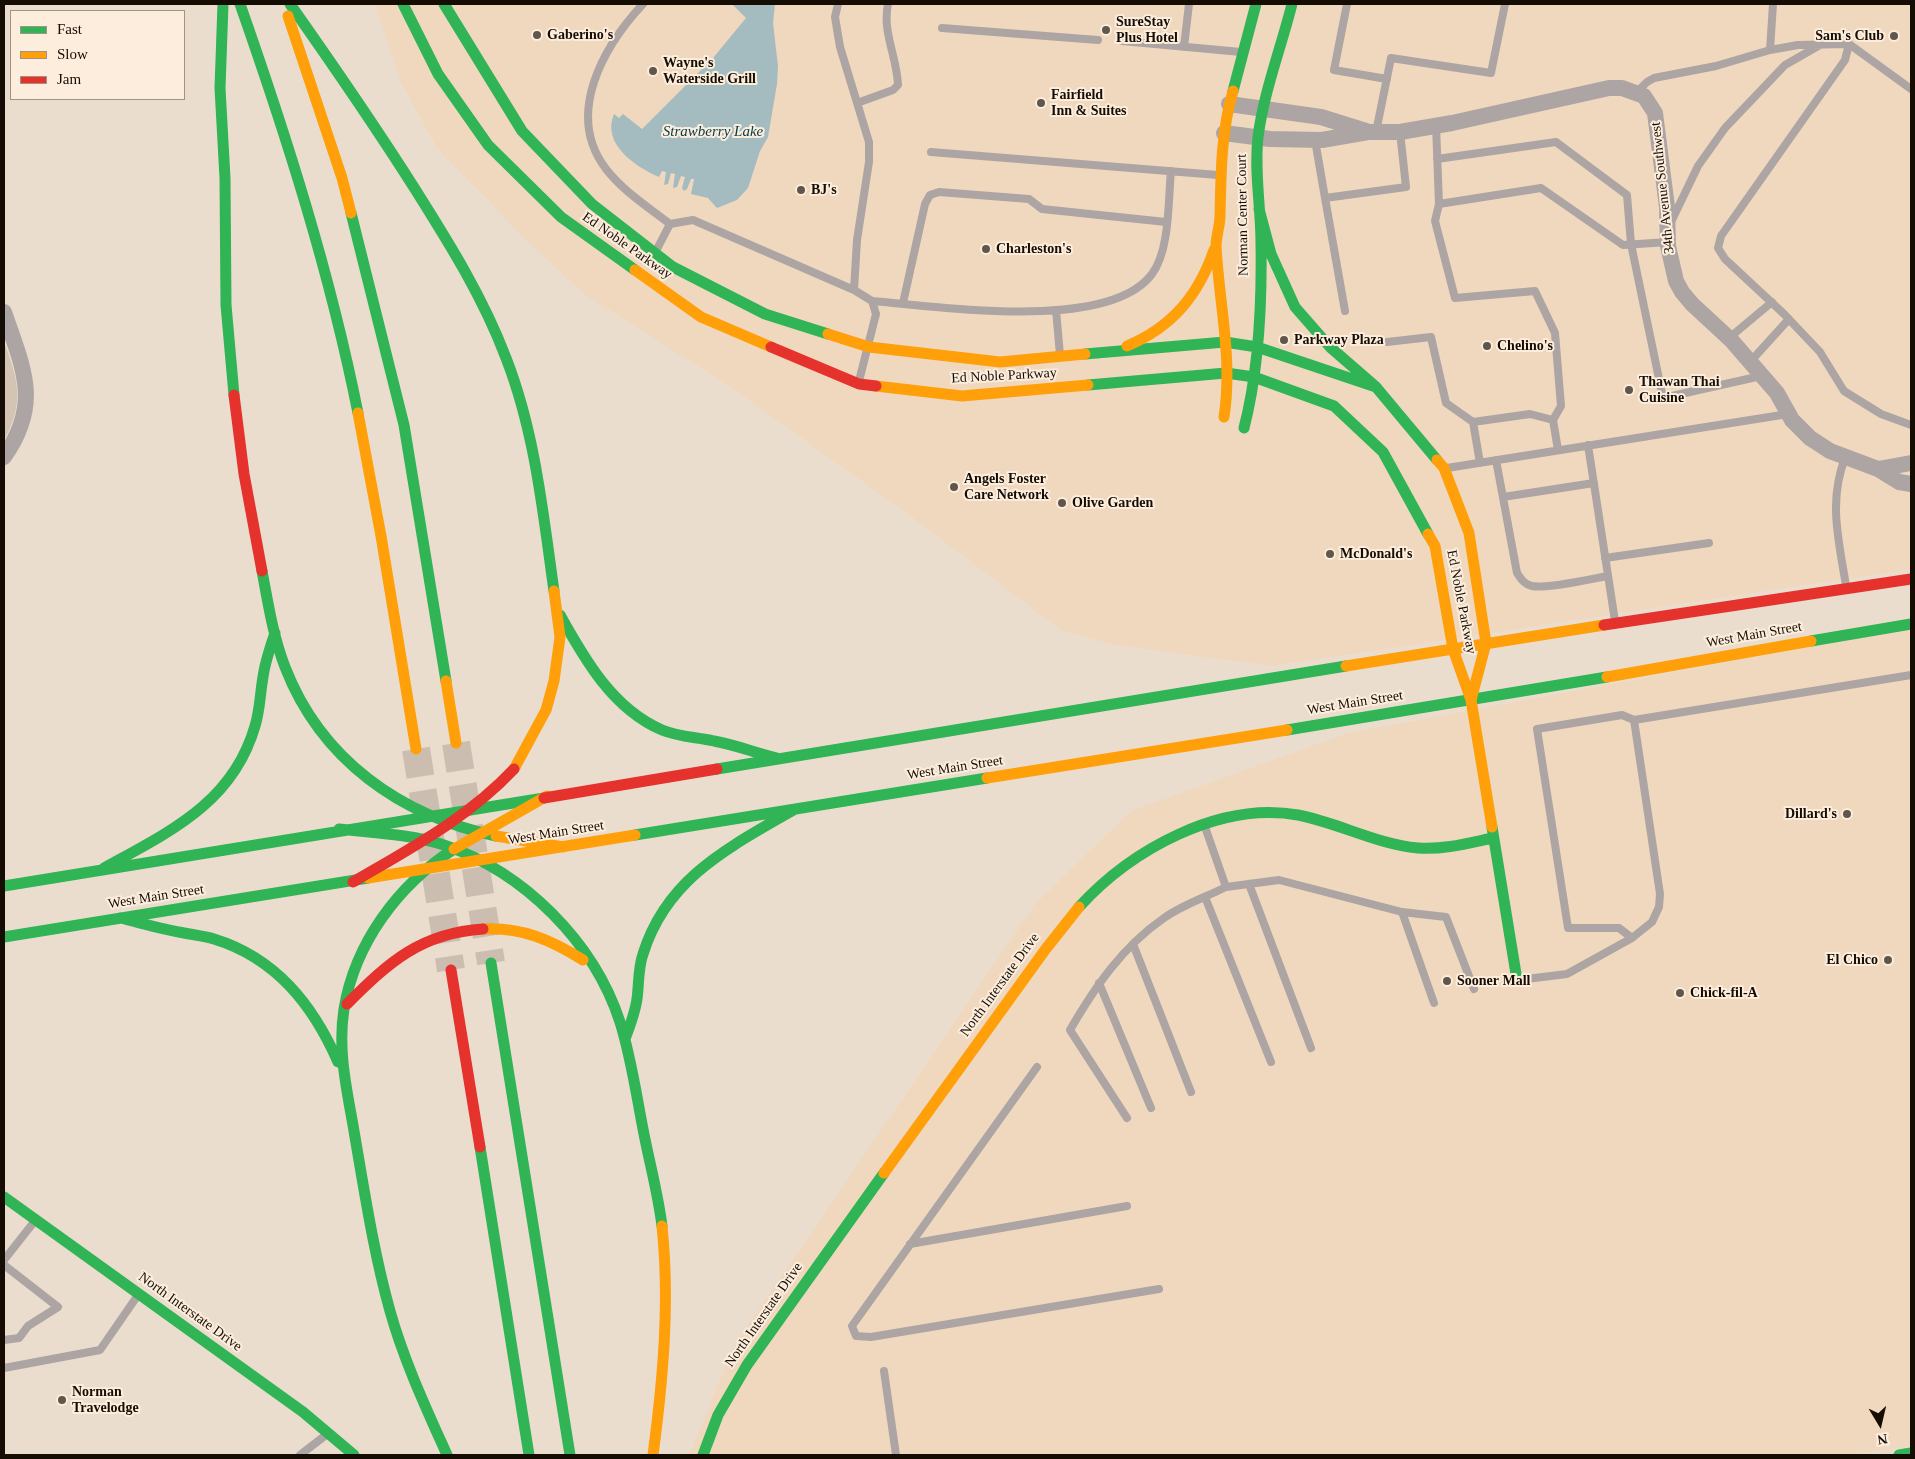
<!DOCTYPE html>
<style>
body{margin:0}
#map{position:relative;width:1915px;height:1459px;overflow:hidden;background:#ebddce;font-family:"Times New Roman",serif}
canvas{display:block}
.frame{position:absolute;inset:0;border:5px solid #150d04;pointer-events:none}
.legend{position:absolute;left:10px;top:10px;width:175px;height:90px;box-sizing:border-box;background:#fdeddc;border:1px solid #a09386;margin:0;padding:6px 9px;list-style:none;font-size:15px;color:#150d04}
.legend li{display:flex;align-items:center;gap:10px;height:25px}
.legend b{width:25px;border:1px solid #a09386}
.north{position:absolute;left:1855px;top:1399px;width:50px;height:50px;-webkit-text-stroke:4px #fdeddc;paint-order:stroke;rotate:171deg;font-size:14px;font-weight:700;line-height:20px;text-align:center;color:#150d04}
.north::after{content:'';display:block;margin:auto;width:18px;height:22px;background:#150d04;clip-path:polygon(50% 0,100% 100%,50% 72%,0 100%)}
</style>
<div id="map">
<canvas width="1915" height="1459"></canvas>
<div class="frame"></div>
<ul class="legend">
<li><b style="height:6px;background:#30b455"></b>Fast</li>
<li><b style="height:6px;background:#ff9f0a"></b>Slow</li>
<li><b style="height:6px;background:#e5322d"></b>Jam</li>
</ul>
<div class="north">N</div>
</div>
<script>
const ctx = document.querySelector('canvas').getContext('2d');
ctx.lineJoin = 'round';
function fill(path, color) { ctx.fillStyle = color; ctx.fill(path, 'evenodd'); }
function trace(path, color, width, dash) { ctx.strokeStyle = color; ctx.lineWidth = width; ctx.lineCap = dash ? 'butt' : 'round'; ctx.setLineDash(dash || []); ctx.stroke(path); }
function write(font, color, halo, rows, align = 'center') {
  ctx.font = font + ' "Times New Roman",serif'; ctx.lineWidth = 4; ctx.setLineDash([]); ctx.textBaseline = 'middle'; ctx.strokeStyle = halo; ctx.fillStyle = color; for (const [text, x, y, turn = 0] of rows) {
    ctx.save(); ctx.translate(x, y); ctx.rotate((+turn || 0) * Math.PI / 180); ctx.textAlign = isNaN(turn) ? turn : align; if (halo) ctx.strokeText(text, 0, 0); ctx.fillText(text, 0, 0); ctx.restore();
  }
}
fill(new Path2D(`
 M375,4H1911V569L1273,666L1115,645L1061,630L909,515L729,386L584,294L526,240L437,148L401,83Z
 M1911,628V1446L1850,1455H689L734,1346L1035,904L1131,811L1348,733Z`), '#f0d8bf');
fill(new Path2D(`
 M4,342C18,380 25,402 4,440Z`), '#d4c4b4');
fill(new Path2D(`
 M732,4H775L773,23L778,66L777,84L768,137L760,151L748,188L737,200L717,208L708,198L691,194L694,179H691L687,189L684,191L682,188L685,177L681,176L677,187L673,188L675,174L671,173L668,184L664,185L666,172L662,171L659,177C636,167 601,144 614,114L619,118L623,114L642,129L713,58L746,18Z`), '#a4bbbf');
trace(new Path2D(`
 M456,743L491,963
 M416,749L451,970`), '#cbbeb0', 28, [28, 14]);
trace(new Path2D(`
 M643,4C604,46 564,114 606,169C623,191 648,207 670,224L656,251
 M838,4L835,17L840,47L869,142V162L857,240L854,290
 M1347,4L1334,70L1387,79
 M942,28L1098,40
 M1122,41L1241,52
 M1849,44L1845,60L1721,236L1718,248L1725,259L1784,314L1820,352L1844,391L1881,414L1911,425
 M1184,47L1189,4
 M1770,50L1773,4
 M1637,92L1647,82L1654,78L1716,66L1770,50L1798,45L1849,44L1911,89
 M857,103L893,90L898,85C897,57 882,32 888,4
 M1436,125L1439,204L1541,188L1623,245L1668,242
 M1376,132L1391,58L1491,73L1505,4
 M1315,140L1325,198L1406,187L1400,132
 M931,152L1218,175
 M1437,159L1556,142L1627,195L1631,244L1663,398L1761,376
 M1325,198L1345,311
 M1439,204L1435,221L1455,298L1535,291L1555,333L1561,406L1553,420L1558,450
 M670,224L693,220L854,290L872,301L876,314L859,381
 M1670,224L1698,166L1725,128L1785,65L1820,45
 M872,301C937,306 1108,333 1152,274C1170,250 1168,201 1171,171
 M903,303L925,204L930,195L939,192L1029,199L1042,209L1166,222
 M1056,310L1060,355
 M1729,338L1772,302
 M1387,342L1431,337L1446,403L1473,422
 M1750,362L1789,319
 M1588,445L1615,621
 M1845,458C1828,502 1839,541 1846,586
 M1496,460L1517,573C1521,579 1524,584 1532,586C1548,589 1590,579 1608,576
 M1480,463L1473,422L1530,414L1553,420
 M1447,468L1788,414
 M1503,497L1594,483
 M1605,558L1709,543
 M1205,827L1226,887L1279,880L1402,912L1446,917L1474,989
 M1249,884L1311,1048
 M1205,897L1271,1062
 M1402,912L1434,1003
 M1632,938L1619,928H1568L1537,729L1622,715L1634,720L1911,675
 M1133,944L1191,1092
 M1518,980L1567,974L1632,938L1652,922L1659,907L1660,894L1634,720
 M1099,983L1151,1108
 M1037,1067L852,1326L856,1336L871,1337L1159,1289
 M1127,1118L1070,1030C1095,987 1122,947 1164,918C1182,905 1206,897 1226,887
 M910,1244L1127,1206
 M4,1260L34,1222
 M4,1265L58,1307L28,1326L19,1338L4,1340
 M4,1368L100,1350L138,1295
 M884,1371L896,1455
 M300,1455L326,1435`), '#aca5a3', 8);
trace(new Path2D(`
 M1229,104L1321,117L1366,131
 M1224,133L1270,139L1322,140L1368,132H1400L1452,123L1609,88H1622L1644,96L1655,113L1667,207L1668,246L1676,281L1682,292L1692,304L1732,341L1777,393L1792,420L1810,438L1830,451L1878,469L1899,482L1911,484
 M4,312C23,368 42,403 4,457
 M1878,469L1911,463`), '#aca5a3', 16);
trace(new Path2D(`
 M223,4L220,88L225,178L226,305L234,395
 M240,4C287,138 330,273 358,413
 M290,4C333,65 375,126 415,189C449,243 483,297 506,358C535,432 543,513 554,591
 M403,4L438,74L488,145L561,217L635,270
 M444,4L522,131L592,204L673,267L765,314L828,334
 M1233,91L1256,4
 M1259,209L1271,254L1295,307L1330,347L1376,387L1437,460
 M351,213L404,425L446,681
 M1085,354L1225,342L1257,347L1376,387
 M1088,385L1226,373L1254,377L1334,406L1383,452L1428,534
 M1244,428C1259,370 1262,303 1261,243C1261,208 1254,172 1258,137C1264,91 1281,48 1292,4
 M262,571C268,603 273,636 285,667C321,760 401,816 496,836
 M560,615C585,660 613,709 662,730C679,737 696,737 714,741C736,745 756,753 777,758
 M1811,641L1911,624
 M1287,730L1607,677
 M717,769L1346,666
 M1492,827L1517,980
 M339,829C374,833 410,834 444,845C524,872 594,942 620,1022C631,1057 636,1093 643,1129C649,1161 658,1193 662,1226
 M635,835L987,778
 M104,868C169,832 233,803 255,726C260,710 260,694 263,677C265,662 270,648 275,633
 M4,886L544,798
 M1079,907C1131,850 1219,801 1298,815C1339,823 1376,844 1418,848C1443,850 1469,843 1493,838
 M120,918C141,923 162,929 184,933C194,935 204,936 214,939C276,958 313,1005 338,1062
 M4,937L368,878
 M491,963L570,1455
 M625,1039C630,1026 635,1013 637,999C639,984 638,968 643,954C667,877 730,847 795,809
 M480,1147L529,1455
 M4,1197L303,1412L354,1455
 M447,1455C426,1408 404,1361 390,1311C374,1254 365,1195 355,1137C348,1094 337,1053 344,1009C355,943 398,885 454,849
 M703,1455L718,1415L747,1365L884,1173
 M1899,1455L1911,1453`), '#30b455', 11);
trace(new Path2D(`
 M288,16L342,178L351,213
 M635,270L701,317L771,347
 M828,334L869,347L1000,362L1085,354
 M1127,346C1172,327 1198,296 1214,250
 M876,386L962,396L1088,385
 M358,413L381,536L416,749
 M1224,417C1233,359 1219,303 1216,246C1216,236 1220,226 1220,216C1221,173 1221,132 1233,91
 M1437,460L1444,468L1469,533L1486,643L1471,700
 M1428,534L1435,546L1453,649L1471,700L1492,827
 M1346,666L1604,625
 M1607,677L1811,641
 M446,681L456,743
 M514,769L546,710L554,681L560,637L554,591
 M987,778L1287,730
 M496,836L563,847
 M454,849L547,796
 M368,878L635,835
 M483,929C522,927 551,940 583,960
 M884,1173L1045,950L1079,907
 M653,1455C663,1379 670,1303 662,1226`), '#ff9f0a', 11);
trace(new Path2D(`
 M771,347L859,384L876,386
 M234,395L244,474L262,571
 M1604,625L1911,579
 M544,798L717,769
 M353,882C411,848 468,818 514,769
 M451,970L480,1147
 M347,1004C389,962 421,933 483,929`), '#e5322d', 11);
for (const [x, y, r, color] of [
 [1106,30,5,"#60564b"],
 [537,35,5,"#60564b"],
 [1894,36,5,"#60564b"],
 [653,71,5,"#60564b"],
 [1041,103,5,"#60564b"],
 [801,190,5,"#60564b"],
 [986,249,5,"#60564b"],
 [1284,340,5,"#60564b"],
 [1487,346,5,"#60564b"],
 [1629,390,5,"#60564b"],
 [954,487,5,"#60564b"],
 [1062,503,5,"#60564b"],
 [1330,554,5,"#60564b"],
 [1847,814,5,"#60564b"],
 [1888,960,5,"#60564b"],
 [1447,981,5,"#60564b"],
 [1680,993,5,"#60564b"],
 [62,1400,5,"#60564b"]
]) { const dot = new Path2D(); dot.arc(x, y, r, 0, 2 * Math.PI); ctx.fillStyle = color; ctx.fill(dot); trace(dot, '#fdeddc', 2); }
write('bold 14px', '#150d04', '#fdeddc', [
 ["SureStay",1116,22],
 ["Plus Hotel",1116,38],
 ["Gaberino's",547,35],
 ["Sam's Club",1884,36,"right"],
 ["Wayne's",663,63],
 ["Waterside Grill",663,79],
 ["Fairfield",1051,95],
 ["Inn & Suites",1051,111],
 ["BJ's",811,190],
 ["Charleston's",996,249],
 ["Parkway Plaza",1294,340],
 ["Chelino's",1497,346],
 ["Thawan Thai",1639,382],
 ["Cuisine",1639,398],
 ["Angels Foster",964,479],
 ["Care Network",964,495],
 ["Olive Garden",1072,503],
 ["McDonald's",1340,554],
 ["Dillard's",1837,814,"right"],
 ["El Chico",1878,960,"right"],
 ["Sooner Mall",1457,981],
 ["Chick-fil-A",1690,993],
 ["Norman",72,1392],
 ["Travelodge",72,1408]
], 'left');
write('14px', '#150d04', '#fdeddc', [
 ["34th Avenue Southwest",1663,188,-96],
 ["Norman Center Court",1243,215,-91],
 ["Ed Noble Parkway",627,246,35],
 ["Ed Noble Parkway",1004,376,-3],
 ["Ed Noble Parkway",1461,602,79],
 ["West Main Street",1754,635,-10],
 ["West Main Street",1355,703,-9],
 ["West Main Street",955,768,-9],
 ["West Main Street",556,833,-9],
 ["West Main Street",156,897,-9],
 ["North Interstate Drive",1000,985,-54],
 ["North Interstate Drive",190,1312,36],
 ["North Interstate Drive",764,1315,-55]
]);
write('italic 15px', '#003c4a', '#fdeddc', [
 ["Strawberry Lake",713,132]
]);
</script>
